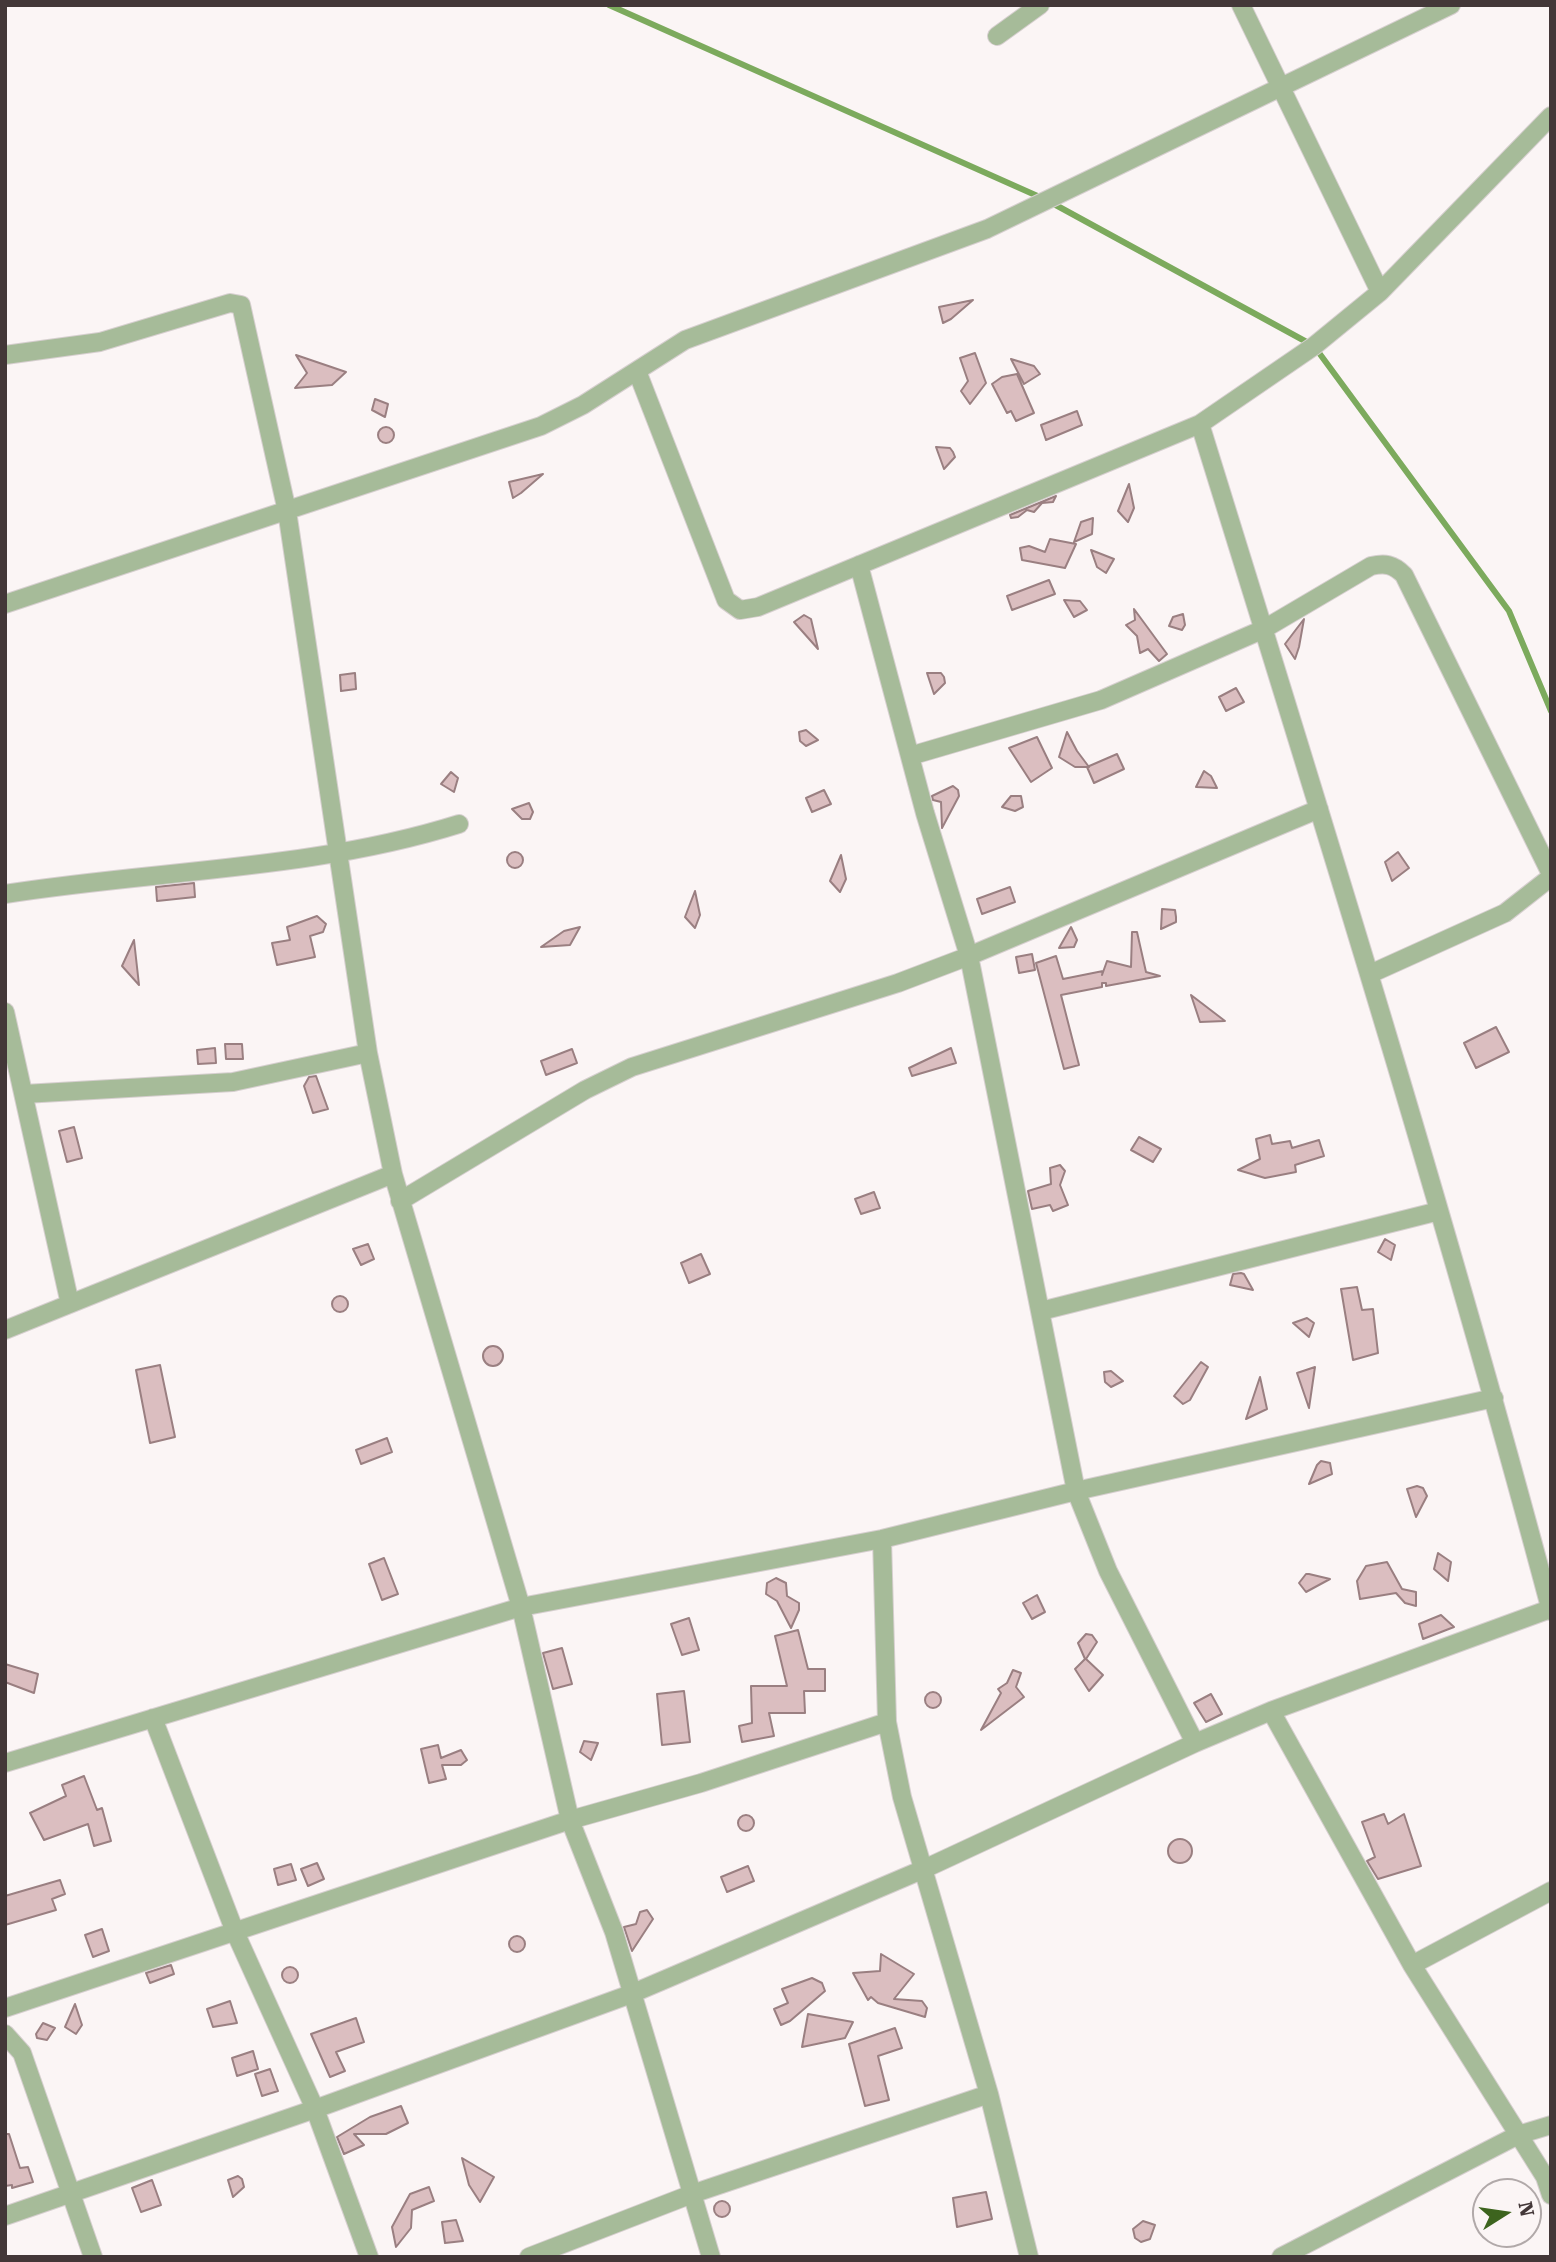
<!DOCTYPE html>
<style>
body{margin:0}
#map{position:relative;width:1556px;height:2262px;overflow:hidden;background:#fbf5f5;font-family:"Roboto Serif",serif}
canvas{display:block}
.frame{position:absolute;inset:0;border:7px solid #433738;pointer-events:none}
.north{position:absolute;left:1472px;top:2178px;width:70px;height:70px;box-sizing:border-box;background:#fbf5f5;border:2px solid #b1a9a9;border-radius:50%;rotate:78deg;font-size:19px;font-weight:700;line-height:28px;text-align:center;color:#433738}
.north::after{content:'';display:block;margin:auto;width:24px;height:32px;background:#3d641e;clip-path:polygon(50% 0,100% 100%,50% 72%,0 100%)}
</style>
<div id="map">
<canvas width="1556" height="2262"></canvas>
<div class="frame"></div>
<div class="north">N</div>
</div>
<script>
const ctx = document.querySelector('canvas').getContext('2d');
ctx.lineJoin = 'round';
function trace(path, color, width, dash) { ctx.strokeStyle = color; ctx.lineWidth = width; ctx.lineCap = dash ? 'butt' : 'round'; ctx.setLineDash(dash || []); ctx.stroke(path); }
function fill(path, color) { ctx.fillStyle = color; ctx.fill(path, 'evenodd'); }
trace(new Path2D(`
 M609,5L1042,198
 M1052,203L1314,346L1509,611L1551,711`), '#7caa5d', 6);
const building = new Path2D(`
 M973,300L951,319L943,323L939,307Z
 M975,353L986,383L970,404L961,391L968,381L960,358Z
 M296,355L346,372L332,385L295,388L307,373Z
 M1011,359L1034,366L1040,374L1024,384Z
 M1017,374L1034,413L1016,421L1011,411L1007,413L992,384L1002,377Z
 M375,399L388,404L385,417L372,410Z
 M1077,411L1082,425L1046,440L1041,425Z
 M378 435a8 8 0 1 1 16 0a8 8 0 1 1-16 0Z
 M936,447L950,448L953,452L955,457L944,469Z
 M543,474L521,493L513,498L509,482Z
 M1129,484L1134,508L1128,522L1118,511Z
 M1056,496L1053,502L1042,503L1034,512L1027,510L1018,517L1011,518L1010,515Z
 M1093,518L1092,534L1074,542L1081,522Z
 M1050,539L1076,544L1065,568L1022,560L1020,548L1029,546L1045,552Z
 M1091,550L1114,559L1106,573L1097,567Z
 M1049,580L1055,594L1012,610L1007,596Z
 M1064,600L1080,601L1087,610L1074,617Z
 M1134,609L1167,654L1159,661L1148,649L1140,653L1137,636L1126,625L1135,620Z
 M1183,614L1185,625L1182,630L1169,626L1173,617Z
 M804,615L811,619L818,649L794,622Z
 M1304,619L1299,647L1295,659L1285,644Z
 M355,673L356,689L341,691L340,675Z
 M927,673H941L944,677L945,683L934,694Z
 M1236,688L1244,702L1226,711L1219,697Z
 M806,730L818,740L806,746L800,741L799,732Z
 M1067,732L1077,751L1089,767H1075L1059,757Z
 M1037,737L1052,768L1031,782L1009,748Z
 M1117,754L1124,769L1094,783L1087,767Z
 M1204,771L1211,776L1217,788L1196,787Z
 M451,772L458,778L454,792L441,784Z
 M953,786L958,790L959,796L942,828L941,802L933,800L932,796Z
 M824,790L831,804L812,812L806,798Z
 M1011,796H1021L1023,807L1015,811L1002,807Z
 M529,803L533,812L530,819H522L512,809Z
 M507 860a8 8 0 1 1 16 0a8 8 0 1 1-16 0Z
 M1398,852L1409,868L1392,881L1385,862Z
 M841,855L846,879L840,892L830,881Z
 M194,883L195,897L157,901L156,887Z
 M1010,887L1015,902L982,914L977,899Z
 M695,891L700,915L695,928L685,917Z
 M1162,909L1175,910L1176,917V922L1161,929Z
 M317,916L326,924L323,932L310,936L315,957L277,965L272,943L290,940L287,927Z
 M580,927L570,945L541,947L564,931Z
 M1071,927L1077,940L1074,947L1059,948Z
 M1132,932H1137L1146,972L1160,976L1106,986V983H1102V987L1061,995L1079,1065L1064,1069L1036,963L1056,956L1063,979L1103,971L1102,975L1107,961L1131,967Z
 M134,940L139,985L122,966Z
 M1032,954L1035,970L1019,973L1016,957Z
 M1191,995L1225,1021L1200,1022Z
 M1496,1027L1509,1052L1476,1068L1464,1043Z
 M225,1044H242L243,1059H226Z
 M215,1048L216,1063L198,1064L197,1050Z
 M951,1048L956,1063L912,1076L909,1068Z
 M572,1049L577,1063L546,1075L541,1061Z
 M316,1076L328,1109L313,1113L304,1086L309,1077Z
 M74,1127L82,1158L67,1162L59,1131Z
 M1270,1135L1272,1144L1290,1141L1292,1148L1319,1140L1324,1156L1295,1165L1296,1172L1265,1178L1238,1170L1260,1159L1256,1139Z
 M1139,1137L1161,1149L1153,1162L1131,1150Z
 M1060,1165L1065,1171L1060,1185L1068,1205L1053,1211L1050,1205L1032,1209L1028,1191L1051,1184L1050,1168Z
 M874,1192L880,1208L861,1214L855,1199Z
 M1385,1239L1395,1245L1391,1260L1378,1252Z
 M368,1244L374,1259L361,1265L353,1249Z
 M701,1254L710,1274L689,1283L681,1263Z
 M1241,1273L1244,1274L1253,1290L1230,1285L1233,1274Z
 M1357,1287L1362,1310L1373,1309L1378,1353L1353,1360L1341,1289Z
 M332 1304a8 8 0 1 1 16 0a8 8 0 1 1-16 0Z
 M1307,1318L1314,1323L1309,1337L1293,1323Z
 M483 1356a10 10 0 1 1 20 0a10 10 0 1 1-20 0Z
 M1201,1362L1208,1367L1190,1400L1183,1404L1174,1396Z
 M160,1365L175,1437L150,1443L136,1370Z
 M1315,1367L1309,1408L1297,1373Z
 M1111,1371L1123,1381L1111,1387L1105,1382L1104,1372Z
 M1260,1377L1267,1409L1246,1419Z
 M387,1438L392,1452L361,1464L356,1450Z
 M1321,1461L1330,1463L1332,1474L1309,1484L1317,1465Z
 M1417,1486L1423,1488L1427,1496L1416,1517L1407,1489Z
 M1438,1553L1451,1562L1448,1581L1434,1569Z
 M384,1558L398,1594L382,1600L369,1564Z
 M1387,1562L1402,1589L1416,1592V1606L1405,1603L1396,1593L1360,1599L1357,1581L1366,1566Z
 M1306,1574H1309L1330,1579L1306,1592L1299,1583Z
 M776,1578L786,1583L787,1596L799,1603V1610L791,1628L777,1601L766,1594L767,1583Z
 M1037,1595L1045,1612L1032,1619L1023,1603Z
 M1441,1615L1454,1627L1423,1639L1419,1624Z
 M689,1618L699,1650L682,1655L671,1624Z
 M798,1630L808,1669H825V1691H804L805,1713H769L774,1736L742,1742L739,1726L752,1723L751,1686H787L775,1636Z
 M1086,1634L1092,1635L1097,1642L1086,1659L1103,1675L1089,1691L1075,1669L1085,1659L1078,1643Z
 M562,1648L572,1684L553,1689L543,1653Z
 M5,1664L38,1674L34,1693L5,1682Z
 M1013,1670L1021,1673L1016,1687L1024,1697L981,1730L1001,1693L998,1689L1007,1683Z
 M684,1691L690,1742L662,1745L657,1694Z
 M925 1700a8 8 0 1 1 16 0a8 8 0 1 1-16 0Z
 M1211,1694L1222,1714L1206,1722L1194,1703Z
 M584,1741L598,1743L591,1760L580,1752Z
 M438,1745L441,1758L461,1750L467,1760L461,1765H442L446,1779L429,1783L421,1749Z
 M84,1776L97,1810L102,1808L111,1841L94,1846L88,1824L44,1840L30,1813L66,1796L62,1785Z
 M1384,1814L1388,1824L1404,1814L1421,1866L1378,1879L1367,1861L1375,1857L1362,1822Z
 M738 1823a8 8 0 1 1 16 0a8 8 0 1 1-16 0Z
 M1168 1851a12 12 0 1 1 24 0a12 12 0 1 1-24 0Z
 M317,1863L324,1879L308,1886L301,1869Z
 M291,1864L296,1880L278,1885L274,1869Z
 M748,1866L754,1881L727,1892L721,1877Z
 M60,1880L65,1894L52,1899L56,1910L5,1925V1896Z
 M647,1910L653,1919L632,1951L624,1927L636,1924L640,1912Z
 M102,1929L109,1951L93,1957L85,1935Z
 M509 1944a8 8 0 1 1 16 0a8 8 0 1 1-16 0Z
 M881,1954L914,1974L894,1999L922,2001L927,2008L925,2017L878,2003L871,1997L868,2000L853,1973L880,1971Z
 M171,1965L174,1974L150,1983L146,1973Z
 M282 1975a8 8 0 1 1 16 0a8 8 0 1 1-16 0Z
 M812,1978L822,1983L825,1991L790,2021L781,2025L774,2009L788,2003L782,1989Z
 M230,2001L237,2023L213,2027L207,2009Z
 M75,2004L82,2025L76,2034L65,2027Z
 M808,2014L853,2022L845,2038L802,2047Z
 M356,2018L364,2042L336,2052L345,2071L330,2077L311,2034Z
 M43,2023L55,2028L47,2040L37,2038L36,2034Z
 M895,2028L902,2048L878,2056L889,2100L865,2106L849,2044Z
 M253,2051L258,2069L237,2076L232,2058Z
 M270,2069L278,2091L262,2096L255,2074Z
 M401,2106L408,2123L386,2134H354L364,2145L344,2154L337,2137L370,2117Z
 M5,2134H9L20,2168L28,2167L33,2182L12,2188V2185L5,2186Z
 M462,2158L494,2177L480,2202L469,2185Z
 M238,2176L242,2179L244,2187L233,2197L228,2180Z
 M152,2180L161,2205L141,2212L132,2188Z
 M429,2187L434,2201L412,2210L411,2228L396,2247L392,2227L410,2194Z
 M986,2192L992,2219L957,2227L953,2198Z
 M714 2209a8 8 0 1 1 16 0a8 8 0 1 1-16 0Z
 M456,2220L463,2241L445,2243L442,2222Z
 M1143,2221L1155,2225L1150,2239L1141,2242L1135,2238L1133,2229Z`);
fill(building, '#dbbec0');
trace(building, '#9a7f81', 2);
const minor = new Path2D(`
 M1241,5L1380,292
 M997,36L1040,5
 M5,355L100,342L230,303L241,305L287,511L368,1053L393,1174L521,1607L570,1820L614,1932L711,2257
 M637,371L726,600L740,610L758,607L1200,424L1314,346L1380,292L1551,116
 M1200,424C1322,818 1445,1212 1551,1611
 M859,565L925,813L969,956L1076,1491L1108,1571L1195,1743
 M5,604L541,426L583,405L685,340L987,229L1451,5
 M910,756L1101,700L1264,629L1371,566C1385,563 1393,564 1404,575L1551,874
 M5,894C156,870 313,870 459,824
 M1370,974L1505,913L1551,877
 M5,1012L70,1304
 M24,1094L233,1082L368,1053
 M400,1201L585,1090L632,1067L898,983L969,956L1319,809
 M1041,1311L1439,1211
 M5,1330L393,1174
 M882,1539L887,1722L902,1797L989,2094L1029,2257
 M1271,1711L1412,1965L1545,2177L1551,2195
 M153,1718L235,1932L315,2109L369,2257
 M5,1763L521,1607L882,1539L1076,1491L1494,1398
 M1412,1965L1551,1891
 M5,2008L570,1820L701,1783L887,1722
 M5,2034L22,2053L93,2257
 M5,2216L315,2109L631,1994L924,1869L1195,1743L1271,1711L1550,1609
 M529,2257L692,2194L989,2094
 M1281,2257L1518,2135L1551,2125`);
trace(minor, '#d6cfcf', 20);
trace(minor, '#a6bb99', 18);
</script>
